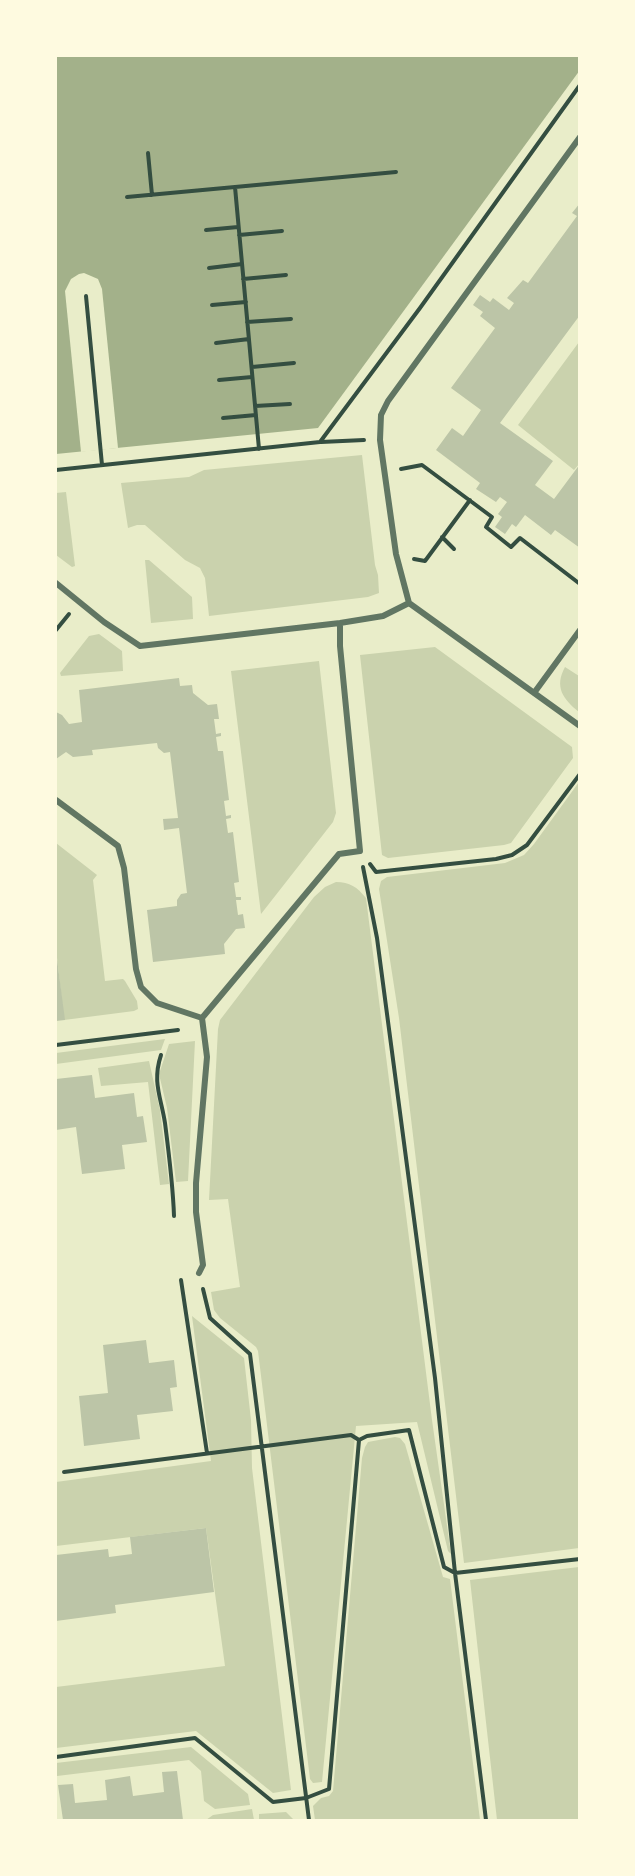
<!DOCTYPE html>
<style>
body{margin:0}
#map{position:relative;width:635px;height:1876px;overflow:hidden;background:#e9edc9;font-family:"DejaVu Sans",sans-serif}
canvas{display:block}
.frame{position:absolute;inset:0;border:57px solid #fefae0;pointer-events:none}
</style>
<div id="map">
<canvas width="635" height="1876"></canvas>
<div class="frame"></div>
</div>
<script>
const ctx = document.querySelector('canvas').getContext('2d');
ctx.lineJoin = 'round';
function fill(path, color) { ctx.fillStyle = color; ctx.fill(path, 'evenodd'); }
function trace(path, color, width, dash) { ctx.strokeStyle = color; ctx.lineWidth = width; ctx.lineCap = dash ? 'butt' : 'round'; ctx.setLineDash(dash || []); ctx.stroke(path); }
fill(new Path2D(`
 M579,342L580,463L574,470L518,425Z
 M362,455L375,565L378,575L379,593L368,597L209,616L205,578L200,568L185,560L145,525H137L128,528L121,483L189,477L204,470Z
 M66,492L75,566L72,567L56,555V493Z
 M145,560H149L192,597L193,619L151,623Z
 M99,634L122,651L123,671L61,676L60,673L89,636Z
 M435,647L572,747L573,758L511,843L504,845L388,858L382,855L360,655Z
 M319,661L336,813L333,822L261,914L231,671Z
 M565,667L579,676V712C563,699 554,687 565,667Z
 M579,782V1548L464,1563L399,1018L379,889L381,881L387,877L505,863L524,855L534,844Z
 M56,843L97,875L93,880L105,981L123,979L125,981L137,1001L138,1009L134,1011L64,1020L56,949Z
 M336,882C350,882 357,887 366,898L432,1420L451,1554L448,1551L417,1422L356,1426L322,1782L313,1783L310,1779L258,1351L256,1347L220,1318L214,1310L211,1292L240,1287L228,1199L209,1200L218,1029L220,1020L314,897L325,887Z
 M165,1039L161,1050L56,1064V1053Z
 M195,1041L188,1181L176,1182L167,1108L159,1074L169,1044Z
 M149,1061L160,1110L169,1184L160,1185L148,1082L101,1086L98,1068Z
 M192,1316L244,1358L251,1420L252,1468L291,1790L273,1793L196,1731L56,1748V1687L225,1666L206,1528L56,1546V1482L211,1461Z
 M395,1437L400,1438L405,1444L443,1577L450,1579L480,1820H315L313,1806L321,1798L329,1796L333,1791L362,1458L365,1447L368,1442Z
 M579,1567V1820H497L470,1580Z
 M191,1747L248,1794L250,1805L215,1809L204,1801L201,1771L189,1760L57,1776L56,1763Z
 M252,1809L254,1820H206L213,1815Z
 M286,1812L294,1820H259V1814Z`), '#cad2ad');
fill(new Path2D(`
 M56,56H579L580,70L318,428L56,454Z`), '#a3b18a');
fill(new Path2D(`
 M84,273L98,279L102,289L118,448L81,452L65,291L71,279L79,274Z`), '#e9edc9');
fill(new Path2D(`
 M580,203V315L500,423L553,461L535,485L554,499L580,464V548L555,530L551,535L525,515L516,527L512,524L505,534L495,527L502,517L498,514L507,502L500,497L496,502L476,489L480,483L436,450L452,428L463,436L481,410L451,388L495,328L480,316L483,312L473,305L480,295L490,302L493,298L509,310L514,303L507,298L523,280L528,283L577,216L572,213Z
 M179,678L180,686L192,685L193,693L208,705L217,704L219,719H214L216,734L221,733V736L216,737L218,751H223L229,800L224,801L226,816L231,815V818L226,819L228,833L233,832L239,882L234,883L236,897H241V900H236L238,915L243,914L245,928L236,929L224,944L225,954L153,962L147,910L177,906V900L181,894L187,893L179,828L164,830L163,819L178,818L170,752L164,753L158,748L157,743L92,750L93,755L73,757L66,752L56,759V712L62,715L69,724L82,722L79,690Z
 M56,959H57L65,1020L56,1021Z
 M92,1075L95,1098L134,1093L137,1117L143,1116L147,1142L122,1145L125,1169L82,1174L76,1127L56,1130V1079Z
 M146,1340L149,1363L174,1360L177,1387L170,1388L173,1411L137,1415L140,1439L84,1446L79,1396L108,1393L103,1345Z
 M206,1528L214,1592L115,1605L116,1613L56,1621V1555L108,1549L109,1557L132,1554L130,1537Z
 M177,1771L183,1820H63L58,1785L73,1784L75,1803L107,1800L105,1780L130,1776L133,1796L164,1792L162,1772Z`), '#bcc5a7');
trace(new Path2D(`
 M148,153L152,195
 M127,197L235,187
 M206,230L238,227
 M239,235L282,231
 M209,268L242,264
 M243,279L286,275
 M86,296L102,465
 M212,305L246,302
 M247,322L291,319
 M216,343L249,339
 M252,367L294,363
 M219,380L252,377
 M255,406L290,404
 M223,418L256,415
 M321,442L364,440
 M259,449L235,187L396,172
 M401,469L422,465L492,517L486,527L511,547L520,538L580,584
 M56,470L320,442L420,308L580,85
 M442,537L454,549
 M414,559L425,561L470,500
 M56,630L69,614
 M370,864L376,872L496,859L512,855L527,845L580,774
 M363,867L377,938L435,1378L455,1573L486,1820
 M56,1045L178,1030
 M161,1055C152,1082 161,1097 165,1123C169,1154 173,1185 174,1216
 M181,1280L207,1453
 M203,1289L210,1318L250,1354L309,1820
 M64,1472L351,1435L359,1440
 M56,1757L195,1738L273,1802L306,1798L329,1789L359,1440L367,1436L409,1430L444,1567L455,1573L580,1559`), '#344e41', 4);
trace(new Path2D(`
 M56,583L104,622L140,646L340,623L383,616L409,603
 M409,603L396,554L380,440L381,415L388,401L580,137
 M409,603L580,726
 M534,693L580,630
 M56,800L118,846L124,868L136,969L141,987L157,1003L202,1018
 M199,1273L203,1265L196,1212V1183L207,1057L202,1018L339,854L360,851L340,646V623`), '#617663', 6);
</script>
